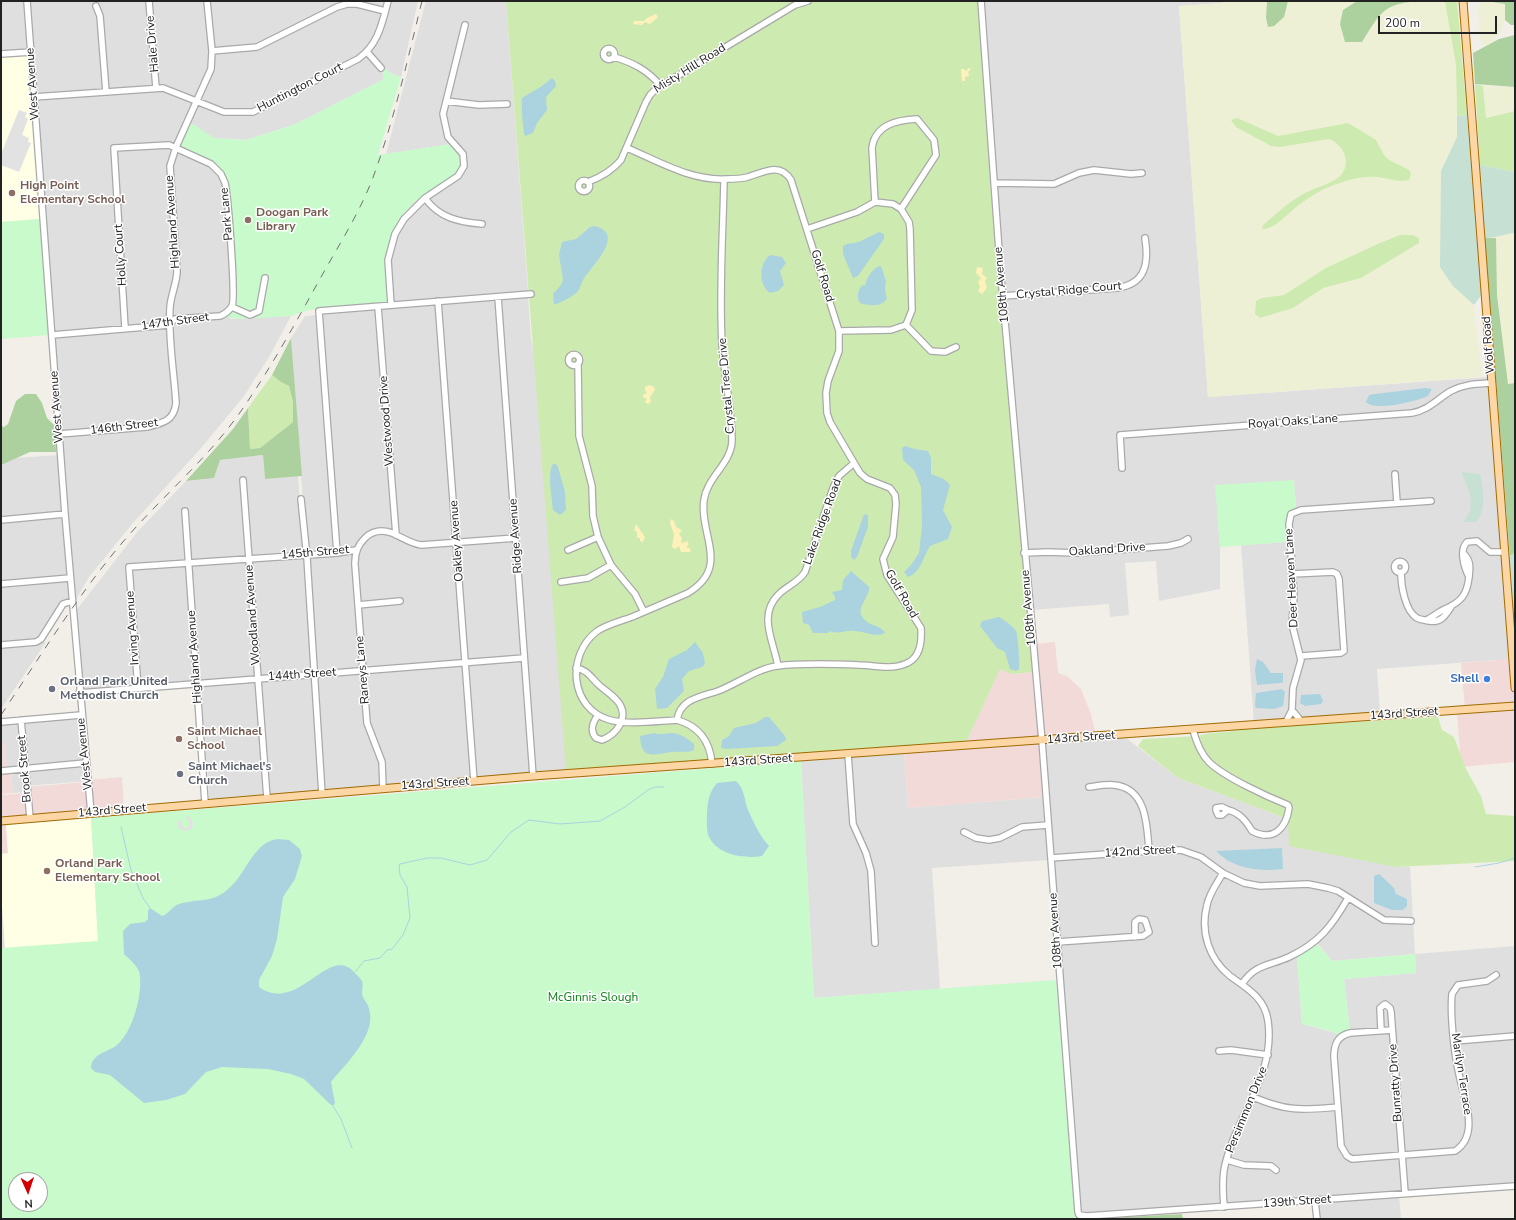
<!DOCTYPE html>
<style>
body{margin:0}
#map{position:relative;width:1516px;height:1220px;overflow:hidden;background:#f2efe9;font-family:"Nunito Sans",sans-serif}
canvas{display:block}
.frame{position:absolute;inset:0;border:2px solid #222;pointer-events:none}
.north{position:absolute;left:8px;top:1172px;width:40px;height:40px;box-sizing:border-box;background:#fff;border:1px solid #a7a7a7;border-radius:50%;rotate:177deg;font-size:11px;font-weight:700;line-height:16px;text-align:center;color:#222}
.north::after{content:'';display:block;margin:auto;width:14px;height:18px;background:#d40000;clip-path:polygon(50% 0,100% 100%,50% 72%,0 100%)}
.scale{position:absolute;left:1378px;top:16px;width:119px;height:18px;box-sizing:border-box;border:2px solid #222;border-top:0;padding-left:5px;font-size:12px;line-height:14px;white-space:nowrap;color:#222;-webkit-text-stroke:3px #fff;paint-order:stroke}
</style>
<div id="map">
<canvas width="1516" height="1220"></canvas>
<div class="frame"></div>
<div class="north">N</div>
<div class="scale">200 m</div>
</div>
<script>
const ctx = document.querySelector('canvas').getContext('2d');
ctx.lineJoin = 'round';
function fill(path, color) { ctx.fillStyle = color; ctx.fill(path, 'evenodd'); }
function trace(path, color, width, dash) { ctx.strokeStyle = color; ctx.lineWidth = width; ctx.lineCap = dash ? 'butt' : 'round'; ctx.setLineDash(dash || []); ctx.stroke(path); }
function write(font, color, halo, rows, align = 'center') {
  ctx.font = font + ' "Nunito Sans",sans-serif'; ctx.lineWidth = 3; ctx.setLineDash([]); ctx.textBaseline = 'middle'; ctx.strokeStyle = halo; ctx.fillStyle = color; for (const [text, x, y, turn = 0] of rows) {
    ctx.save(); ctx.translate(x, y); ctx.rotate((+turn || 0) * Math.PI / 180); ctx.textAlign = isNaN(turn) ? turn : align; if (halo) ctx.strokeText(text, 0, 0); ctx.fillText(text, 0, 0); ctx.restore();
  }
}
fill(new Path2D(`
 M1,1H26L30,51L1,53Z
 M30,1H418L401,77L382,70L384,79L296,124L246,140L214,138L190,124L189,149L218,165L225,176L228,187L236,298L230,319L291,316L269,357L244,396L202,447L133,523L89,577L74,603Z
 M426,1H506L528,291L393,305L388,303L386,255L392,235L401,218L413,203L433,190L454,149L451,144L386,154Z
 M984,1H1222V3L1179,6L1208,397L1489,377L1511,659L1377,669L1380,714L1254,723L1241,545L1287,542L1286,519L1290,510L1296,507L1294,480L1217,508L1220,547V589L1159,601L1156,561L1125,563L1129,615L1110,617L1109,604L1031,610L1014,411Z
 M528,297L531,339L633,767L327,790L324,786L291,338L305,316Z
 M59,455L70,599L41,637L35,640L1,643V459Z
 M263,455L265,479L298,476L319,788L316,792L214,800L209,798V795L200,681L85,690L82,685L75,612L138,531L186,481L214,478L220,460Z
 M46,642L1,709V646Z
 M80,716L87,781L26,786V792L13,793L11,771L7,769L4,742H1V723Z
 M1125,737L1178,778L1288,819L1395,867H1410L1415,954L1515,946V1183L1086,1215L1079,1213L1043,742ZM1318,944L1332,961L1415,954L1416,973L1344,979L1350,1030L1340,1034L1302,1024L1297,957Z
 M904,752L908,808L1044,797L1050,860L932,868L940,989L814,998L801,761Z
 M1,888L5,948H1Z
 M1399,1196L1401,1219H1320L1318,1203Z`), '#e0dfdf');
fill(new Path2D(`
 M1055,642L1058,673L1067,676L1081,689L1091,714L1096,735L1043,739L1034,644Z
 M1511,659L1515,705L1465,709L1461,663Z
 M1000,668L1011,674L1034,672L1040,739L965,745Z
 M1515,708V762L1461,767L1457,712Z
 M1,742H4L7,769L1,770Z
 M1041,742L1044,797L908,808L904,752Z
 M1,771H11L13,793L1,794Z
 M122,777L124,809L91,812L88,780Z
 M87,782L90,812L1,820V795L26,793V787Z
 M1,821H6L8,854H1Z`), '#f2dad9');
fill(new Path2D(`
 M30,51L40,219L1,222V53Z
 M91,818L98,942L5,948L1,888V854L8,853L6,825Z`), '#ffffe5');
fill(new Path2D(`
 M1222,1H1267L1266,18L1268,27L1284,17L1288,1H1357L1343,10L1362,42L1380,14L1400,2L1441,1L1445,2L1456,65L1457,137L1441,171L1453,286L1474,305L1482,377L1208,397L1179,6L1222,3Z
 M1482,1L1505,4V20L1500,33L1488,45L1483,44L1480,40L1478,9Z
 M1483,86L1515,87V111L1486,118Z
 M1515,233V383L1508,384L1497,295L1495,249L1496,238L1504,234Z`), '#eef0d5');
fill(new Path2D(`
 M506,1H979L1034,672L1011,674L1000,669L965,745L566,772Z
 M1457,1L1467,115L1457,116L1456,65L1445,2Z
 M1475,84L1483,86L1486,118L1515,111V172L1480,165Z
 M1237,118L1278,136L1348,123L1376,140L1384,155L1389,160L1409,170L1411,173L1409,180C1399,183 1388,178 1378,177C1361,175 1340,182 1324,189C1317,193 1309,197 1303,202C1292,209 1275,230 1262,229L1263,225C1277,213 1291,200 1307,192C1317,187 1330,184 1338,178C1353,166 1345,145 1329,139L1280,147L1271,146L1236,127L1231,120Z
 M1400,235H1413L1419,238V243L1361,278L1323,288L1293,308L1260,318L1255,314L1256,301L1262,298L1284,295L1326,268L1380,243Z
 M272,375L281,382L289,386L293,402V422L260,448L250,449L248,408Z
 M1438,717L1442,730L1454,737L1466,769L1481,796L1486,814L1515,816V861L1396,867L1289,846L1288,819L1178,778L1138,746L1143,739L1198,736C1212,731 1225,734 1240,729Z`), '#cdebb0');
fill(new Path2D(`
 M1267,1H1288L1284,17L1274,26L1268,27L1266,18Z
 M1357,1H1423C1384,3 1382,10 1362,42H1345L1340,24L1343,10Z
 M1486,1H1515V25H1511L1505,20V4Z
 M1515,35V87L1475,84L1473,53L1499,39Z
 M1485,238H1496L1497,295L1508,384L1515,383V555L1510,559Z
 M291,338L302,476L265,479L263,455L220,460L214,478L186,481L233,429L248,408L250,449L260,448L293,422V402L289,386L281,382L272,375Z
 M25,394H36L42,403L47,418L55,426L56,452H30L1,465V426L4,427L8,424L16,401Z
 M1182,1214L1183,1219H1088Z`), '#add19e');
fill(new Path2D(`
 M1467,115L1482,294L1474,305L1453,286L1440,267L1441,171L1457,137V116Z
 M1480,165L1515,172V233C1504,234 1496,238 1485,238Z
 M1463,472L1480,474C1483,488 1487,510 1476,522H1464C1465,518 1469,515 1470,511C1473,498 1467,485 1462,474Z
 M1515,553V629L1509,556Z`), '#c6e0d4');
fill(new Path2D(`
 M656,14L658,17L650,24L645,22L642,25L633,24L634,21H644L647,18Z
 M969,68L971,69L968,72L969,76L965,77V81H962L961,69H964L966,71Z
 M977,267L983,268L982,274L987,278L985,281L987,288L982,294L978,291L980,287L978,282L981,278L976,273Z
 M650,385L654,387L655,390L650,397L651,402L648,404L645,402L647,398H644L643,395L647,393L645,390V387Z
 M671,519L674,521L676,527L682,530L679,534L682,538L681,542L683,543L687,541L689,544L686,547L691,549L690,552H681L679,546L675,549L672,547L674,534L670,523Z
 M636,524L645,537L643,542L640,541V538H637V532L634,530Z`), '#fff1ba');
fill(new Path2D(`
 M385,68L391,74L401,77L378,155L451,144L461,156L462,166L457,175L413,203L401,218L392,235L386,255L388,303L309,310L291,316L240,319L225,317L232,311L236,298L228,187C220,161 205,157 182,147V142L191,123L214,138L246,140L296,124L384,79L382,70Z
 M40,219L50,335L1,339V222Z
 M1294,480L1296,508C1282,514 1286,529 1287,542L1220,547L1215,485Z
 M801,761L814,998L1056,980L1075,1219H1V948L98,941L91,818ZM16,1180H40V1204H16Z
 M1317,944L1332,961L1415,954L1416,973L1344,979L1350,1030L1338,1036L1334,1032L1302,1024L1297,957Z`), '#c8facc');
fill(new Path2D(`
 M19,110L27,113L25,117L28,119L22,135L29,138L28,142L31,143L19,172L1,165V154Z
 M187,815L193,822V827L189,830L183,831L178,827V821L180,819L182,827L187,828L190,823L186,817Z`), '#e2e2e2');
fill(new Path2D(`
 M552,78L555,81L556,86L546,97L547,110L537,123L533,133L525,136C523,133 521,102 522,98L542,86Z
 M594,226C626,233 594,264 585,277C581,282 581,287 578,291C575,295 558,305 554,304L553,294L561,285L563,279L559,255L562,242L576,239L590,227Z
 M879,232L884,234V239L858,276L853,278L843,254V246L847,244L859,242Z
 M770,255L782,257L786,263L780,271L784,285L778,291L770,293C758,285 759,263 770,255Z
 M881,266L886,281L885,290L887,299C881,307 869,306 860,303C856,297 858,291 862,285L865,286C866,279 873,267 881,266Z
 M1425,388L1432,389L1428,396C1417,401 1375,412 1366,402L1369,395L1375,394Z
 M905,446L915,449L928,451L931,458V474L944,479L950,485L943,510L952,527L948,539L930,546C923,557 921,572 908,577L904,572L911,565L919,553L922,526L921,487L914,470L903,460L902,448Z
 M553,464H556L558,467L565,492L566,510L560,515L553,510C552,499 547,472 553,464Z
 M864,514L868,515V527L857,557L854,560L851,557V551Z
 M851,571L869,587C870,599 852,609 866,621C872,626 882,626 885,633C875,638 864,631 854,631C846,630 839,635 830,631L828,633H813L809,625L803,623L802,612L820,607L835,600V597L832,592L842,590L843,580Z
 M999,617C1004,620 1013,626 1016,631C1018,636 1020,662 1019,669L1016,671L1010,669L1005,652L997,648L980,626L982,621Z
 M695,642L703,653L705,664L702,667L689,671L682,679L684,691L667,708L657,709L655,689L663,677L669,659L687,650Z
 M1257,659L1263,662L1271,673H1283V682L1281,683L1257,685L1255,670Z
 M1282,689L1285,692L1283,706L1274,709L1256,708L1255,706L1256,693Z
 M1320,694L1323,701L1321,704L1305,706L1300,703L1301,695Z
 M765,717H769L785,736L786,740L777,746L727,749L721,748L722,740L729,736L734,728L756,723Z
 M654,733C661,735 667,733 673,733C681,734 688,739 694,744V750C687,753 680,751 672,752C654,754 641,761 640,736Z
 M736,781C745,789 744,800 748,810C754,823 759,835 769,846L762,856C744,859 718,855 709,837C706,830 707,820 707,812C708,801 709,792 717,783Z
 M278,839L289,840L300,849L302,856L295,879L283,897L277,939L272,956L259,980V987C298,1015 328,944 354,972C356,974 361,979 362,981C364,987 360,994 364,999C385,1027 349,1060 331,1082L335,1103L333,1106L330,1104L304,1079L291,1074L268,1069L222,1067L206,1072L185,1094L166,1100L144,1103L110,1075L95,1072L91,1068C92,1053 107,1053 117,1045C133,1031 142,996 140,976C140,967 129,959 124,954L123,931L130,924L145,922L148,919V911L150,908L162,916C169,914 172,906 179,904C206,897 215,905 236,881C249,865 256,842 278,839Z
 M1282,848L1283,869C1260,872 1233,869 1216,851Z
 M1379,874L1394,888L1396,894L1407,899V906L1403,910H1392L1374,903V876Z`), '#aad3df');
trace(new Path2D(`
 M121,827L131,870L143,898L150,908
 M1475,867L1499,863L1515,858
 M355,972L364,961L380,958L387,950L392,949L403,935L410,918L407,887L400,875L399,866L400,864L427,858H441L470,865L487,860L511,832L529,820L560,824L600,821L625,807L648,790L655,787H664
 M333,1106L341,1119L352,1148`), '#aad3df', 1);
const minor = new Path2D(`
 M27,1L65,514L91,813
 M149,1L156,88
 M981,1L1000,265L1042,741L1078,1212L1079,1215L1087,1216L1515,1186
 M96,6L100,16L106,92
 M603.5 54a5.5 5.5 0 1 1 11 0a5.5 5.5 0 1 1-11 0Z
 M212,51L257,47L337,7L347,4H357L385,11
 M367,52L381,68
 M1,54L31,52
 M614,57C634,63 647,70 661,86
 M34,97L163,88L224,112H253L358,59C378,45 382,24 388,1
 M446,101L479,105L507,104
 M627,148C658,161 691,181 726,179C733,179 741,179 748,177C764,172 780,162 791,180L839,331V351L828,381L826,393L827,413L830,422L860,473L867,479L890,488L895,495L896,504L893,537L883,559L887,575L921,628C922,642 920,659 905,664C891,670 873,665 859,665C834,664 801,663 777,666C756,669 737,684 718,691C700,697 680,699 677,720
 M578.5 186a5.5 5.5 0 1 1 11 0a5.5 5.5 0 1 1-11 0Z
 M588,182C601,177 612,171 621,160L646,102L650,95L656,89L795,5L808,1
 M994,183L1054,184L1079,173L1094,170L1131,174L1142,173
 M425,198C439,218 459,222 482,224
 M875,202L872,148C875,125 896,120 917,119L934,140L936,155L901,209
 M807,229L857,212L875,202L893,204L901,209L909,222L910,229L912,310L906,325L891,330L839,331
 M1003,296L1117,288C1146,284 1149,263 1145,238
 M498,297L533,776
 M438,301L474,781
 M391,305L388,260L395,234L404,219L425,198L458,176L464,166L463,154L448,137L443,114L465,25
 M232,307L250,315L259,311L265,278
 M378,307L396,535
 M906,325L931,351L945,352L956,347
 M52,335L169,325L175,319L220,316C225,314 229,311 232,306C236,298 228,196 225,183L221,174L211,164L169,145L114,148L125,328
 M568.5 360a5.5 5.5 0 1 1 11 0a5.5 5.5 0 1 1-11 0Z
 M578,364L579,436L592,486L593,516L598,537L611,565L635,594L644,612
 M59,434L147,427C163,423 174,421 176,403C174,371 168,339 170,307C171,294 177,283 177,271L170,166L176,147L211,69L212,51L207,1
 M1122,468L1120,435L1412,413C1429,410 1437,399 1451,391C1464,384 1477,384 1491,383
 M1395,474L1397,503
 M243,480L267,798
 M301,499L307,558L322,794
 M185,511L205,803
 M1,520L65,514
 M568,550L598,537
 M337,553L319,311L531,294
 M1024,553L1048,552L1076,553L1168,546L1181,543L1188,539
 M1394.5 567a5.5 5.5 0 1 1 11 0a5.5 5.5 0 1 1-11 0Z
 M1401,573C1401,585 1405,611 1417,618C1421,620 1425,620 1429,621C1441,623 1445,616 1451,607
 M1292,574L1333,572L1337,574L1339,579L1344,651L1341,653L1301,656
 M1469,577C1464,567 1459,550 1467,542L1477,541L1490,552H1505
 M561,582L588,578L611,565
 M1,584L70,578
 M358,605L400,601
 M1426,620C1433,617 1438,612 1445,609C1461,602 1467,595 1469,577C1470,568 1471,561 1464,554
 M1,645L36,642L41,639L63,604L72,601
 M778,666C774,642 757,615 779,594C787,586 799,582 805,572L833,488L839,476L853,464
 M576,668C588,670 591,678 600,686C606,691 614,696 619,703C629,718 617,734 602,740L596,738C589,730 593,722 598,715
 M138,688L129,567L337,553L356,550
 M79,693L524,658
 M1292,710L1301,721
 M21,720L30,818
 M1,722L81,715
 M1286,722L1292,710L1293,688L1301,660L1292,624L1294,596L1289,524L1291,514L1301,510L1431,501
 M1193,730C1196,741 1201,754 1209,762C1224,777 1268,797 1288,805L1289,808C1286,829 1273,842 1252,831C1246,821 1240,813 1228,810L1222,815H1218L1216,810V808L1222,807L1228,810
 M848,754L853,824L866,853L871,871L875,943
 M712,764C710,741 699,726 677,720C657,721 628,725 610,720C570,709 566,656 596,632C605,625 621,621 632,617C651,609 669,601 688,593C731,567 699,535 704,500C707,477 731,464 732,441C732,408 724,376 722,344C719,289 723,234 724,180
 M1,771L85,763
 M1089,787C1097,786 1106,784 1114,785C1147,788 1147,826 1149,851
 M383,788L382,762L367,723L355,565C354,544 370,525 392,533C402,537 409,543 421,545L516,538
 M964,832L976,838L989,840L1000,838L1022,827L1048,825
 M1051,858L1149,851L1181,850L1201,857L1223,873L1244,883L1260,886L1308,884L1328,888L1338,891L1384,920L1411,921
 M1223,873C1217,883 1209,894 1207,905C1200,932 1209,959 1230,976C1247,988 1265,998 1268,1021C1276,1077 1234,1118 1224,1170C1222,1183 1223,1195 1224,1207
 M1057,942L1143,936L1149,932L1145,920L1139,919L1135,922V937
 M1242,984C1255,964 1269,966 1289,957C1319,943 1332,926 1348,898
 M1381,1030L1380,1008L1385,1004L1390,1008L1391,1012L1405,1193
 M1392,1030L1350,1033C1337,1036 1334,1045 1334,1057L1341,1146L1347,1156L1352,1159L1455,1151C1481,1135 1463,1096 1459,1074C1454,1053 1450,1014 1452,994L1458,985L1487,981L1496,975
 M1455,1041L1515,1036
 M1219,1051L1231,1050L1268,1055
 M1253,1097C1288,1112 1302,1110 1338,1107
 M1227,1160L1244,1165L1271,1166L1276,1170
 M1315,1201L1317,1219`);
const major = new Path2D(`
 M1463,1L1515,688
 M1,821L533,776L1515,706`);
trace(minor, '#a9a9a9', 8);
trace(major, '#a06b00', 9);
trace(minor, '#fff', 5.5);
trace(major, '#fcd6a4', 7);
trace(new Path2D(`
 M1,715C42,654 80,591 128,536C165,494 209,457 241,411C271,368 296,322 321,277C340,243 362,209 375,172C395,116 408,58 422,1`), '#707070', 1, [8, 8]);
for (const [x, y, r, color] of [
 [12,193,4,"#8d6e63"],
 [248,220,4,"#8d6e63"],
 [1487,679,4,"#3f7fe0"],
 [52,689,4,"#6b7280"],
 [179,739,4,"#8d6e63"],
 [180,774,4,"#6b7280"],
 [47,871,4,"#8d6e63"]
]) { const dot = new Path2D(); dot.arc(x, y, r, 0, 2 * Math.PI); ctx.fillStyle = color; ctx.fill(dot); trace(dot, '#fff', 1.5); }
write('12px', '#222', '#fff', [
 ["Hale Drive",153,44,-95],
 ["Misty Hill Road",690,69,-32],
 ["West Avenue",33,84,-94],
 ["Huntington Court",300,88,-27],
 ["Park Lane",227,214,-95],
 ["Highland Avenue",173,222,-94],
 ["Holly Court",121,255,-94],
 ["Golf Road",822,276,73],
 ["108th Avenue",1002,285,-95],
 ["Crystal Ridge Court",1069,291,-5],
 ["147th Street",175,322,-8],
 ["Wolf Road",1489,345,-94],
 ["Crystal Tree Drive",727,386,-95],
 ["West Avenue",57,407,-94],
 ["Westwood Drive",387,421,-94],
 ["Royal Oaks Lane",1293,422,-4],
 ["146th Street",124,427,-7],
 ["Lake Ridge Road",823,522,-70],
 ["Ridge Avenue",516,536,-94],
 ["Oakley Avenue",457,541,-94],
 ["Oakland Drive",1107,550,-4],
 ["145th Street",315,553,-5],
 ["Deer Heaven Lane",1292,578,-93],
 ["Golf Road",901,594,60],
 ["108th Avenue",1029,608,-95],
 ["Woodland Avenue",253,615,-94],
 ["Irving Avenue",133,628,-94],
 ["Highland Avenue",195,657,-94],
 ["Raneys Lane",363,670,-95],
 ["144th Street",302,675,-4],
 ["143rd Street",1404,714,-4],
 ["143rd Street",1081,738,-4],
 ["West Avenue",85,754,-96],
 ["143rd Street",758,761,-4],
 ["Brook Street",25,769,-95],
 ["143rd Street",435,784,-4],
 ["143rd Street",112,811,-5],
 ["142nd Street",1140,852,-3],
 ["108th Avenue",1056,931,-94],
 ["Marilyn Terrace",1461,1074,81],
 ["Bunratty Drive",1396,1083,-94],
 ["Persimmon Drive",1247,1110,-68],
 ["139th Street",1297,1202,-4]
]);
write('bold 12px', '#785e54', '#fff', [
 ["High Point",20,186],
 ["Elementary School",20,200],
 ["Doogan Park",256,213],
 ["Library",256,227],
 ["Saint Michael",187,732],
 ["School",187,746],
 ["Orland Park",55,864],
 ["Elementary School",55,878]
], 'left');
write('bold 12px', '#366cbe', '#fff', [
 ["Shell",1479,679]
], 'right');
write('bold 12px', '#5b616d', '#fff', [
 ["Orland Park United",60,682],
 ["Methodist Church",60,696],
 ["Saint Michael's",188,767],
 ["Church",188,781]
], 'left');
write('12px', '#0c8416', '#fff', [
 ["McGinnis Slough",593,998]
]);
</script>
